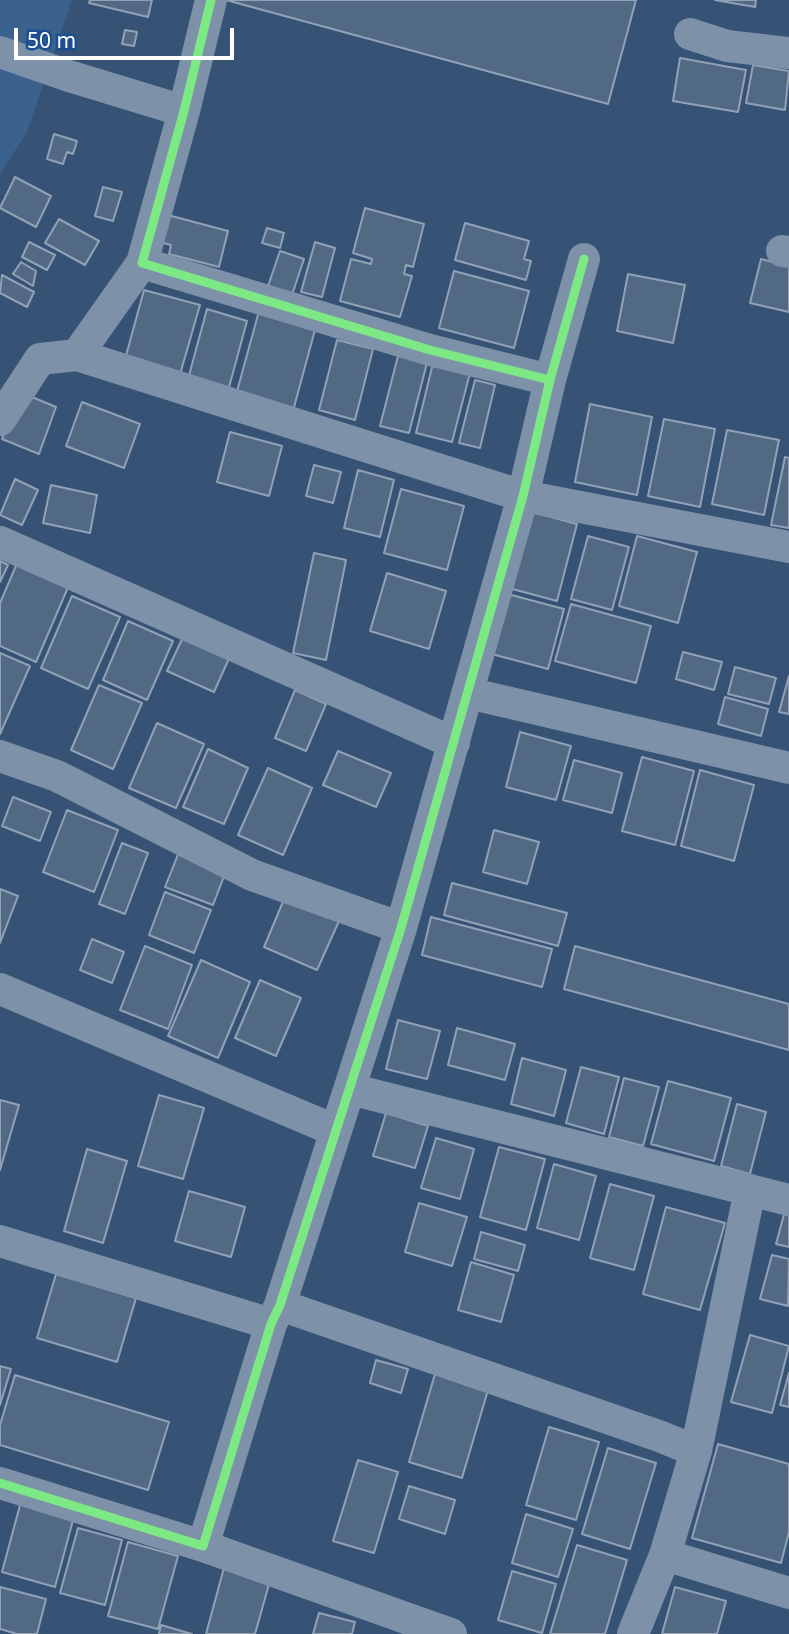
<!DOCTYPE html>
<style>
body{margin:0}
#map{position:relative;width:789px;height:1634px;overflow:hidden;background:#365274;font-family:"Noto Sans",sans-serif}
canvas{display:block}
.scale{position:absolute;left:14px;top:28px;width:220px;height:32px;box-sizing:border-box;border:4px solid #fff;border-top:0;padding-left:9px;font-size:21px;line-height:24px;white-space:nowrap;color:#fff;-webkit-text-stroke:5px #1b4f8f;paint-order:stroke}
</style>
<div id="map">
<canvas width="789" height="1634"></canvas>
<div class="scale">50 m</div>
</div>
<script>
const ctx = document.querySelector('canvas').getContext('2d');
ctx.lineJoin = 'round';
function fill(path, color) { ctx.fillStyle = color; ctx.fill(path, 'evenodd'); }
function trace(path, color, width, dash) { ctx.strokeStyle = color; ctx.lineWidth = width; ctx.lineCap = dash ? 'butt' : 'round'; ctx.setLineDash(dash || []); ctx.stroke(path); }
fill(new Path2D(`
 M0,0H72L27,132L0,174Z`), '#3b618d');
const building = new Path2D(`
 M90,0H152L148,17L89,3Z
 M226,0H636L608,104Z
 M715,0H756L755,7Z
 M125,30L137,32L134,46L122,44Z
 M680,58L746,70L738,112L673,101Z
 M753,65L789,71L785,110L746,103Z
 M54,134L77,141L73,154L67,152L63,164L47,159Z
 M15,177L51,196L36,227L0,208Z
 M103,187L122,192L113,221L95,216Z
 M365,208L424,224L413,267L406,265L404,274L412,276L400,317L340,301L351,259L371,264L372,259L353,253Z
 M164,214L228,231L219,267L169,254L171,245L156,241Z
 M59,219L99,241L85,265L45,243Z
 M465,223L529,241L524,259L531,261L526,280L455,260Z
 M267,228L284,233L280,248L262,243Z
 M29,242L55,255L47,270L22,257Z
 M315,242L335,248L322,297L301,292Z
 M280,251L304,259L292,295L268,286Z
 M761,259L789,266V312L750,303Z
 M21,262L36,271L33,286L13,274Z
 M454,271L529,291L514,348L439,328Z
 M628,274L685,285L673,343L617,331Z
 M2,275L34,292L27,307L0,293Z
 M144,290L200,305L179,378L124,363Z
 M207,309L247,321L228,391L188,379Z
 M259,311L316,326L293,411L236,395Z
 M337,340L373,349L355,420L319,410Z
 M399,352L428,359L409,433L380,426Z
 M433,363L470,373L452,442L416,433Z
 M475,380L495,385L480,448L459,443Z
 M20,392L56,407L39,454L2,439Z
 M82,402L140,424L124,468L66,446Z
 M590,404L652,417L637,495L575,482Z
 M664,419L715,429L700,507L648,496Z
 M727,430L779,440L764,515L712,504Z
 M230,432L282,446L269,496L217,482Z
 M785,457L789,458V528L771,525Z
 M314,465L341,472L333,503L306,496Z
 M358,470L394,480L380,537L344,528Z
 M15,479L38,490L22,525L0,515Z
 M51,485L97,495L90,533L43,523Z
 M401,489L464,506L447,570L384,553Z
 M525,510L577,524L557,601L505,587Z
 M588,536L629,547L612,610L571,599Z
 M637,536L697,552L678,623L619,606Z
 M314,553L346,560L326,660L293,653Z
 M0,561L8,565L0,582Z
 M18,561L69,585L36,662L0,646V603Z
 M387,573L446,591L429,649L370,631Z
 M504,593L564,609L548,669L488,653Z
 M72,596L120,617L88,689L41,668Z
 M571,604L651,626L636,683L555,661Z
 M128,621L173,641L147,700L103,680Z
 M185,633L231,654L214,692L167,671Z
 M683,652L722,662L714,690L676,679Z
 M0,653L30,666L0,734Z
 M735,667L776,678L769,704L728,694Z
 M789,676V714L779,712Z
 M99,685L142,703L113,769L71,750Z
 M295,690L326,704L306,751L275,738Z
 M725,697L768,709L761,736L718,724Z
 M157,723L204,744L176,808L129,788Z
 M520,732L571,746L556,800L506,787Z
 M208,749L248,768L224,824L183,807Z
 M338,751L391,773L376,807L323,785Z
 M642,757L694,771L675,845L622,831Z
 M574,760L622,773L612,813L563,800Z
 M268,768L312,788L283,855L238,835Z
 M700,770L754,785L734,861L681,846Z
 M13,797L51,812L40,841L2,826Z
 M67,810L118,830L94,892L43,872Z
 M494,830L539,842L527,884L483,872Z
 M122,843L148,853L125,914L99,904Z
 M179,852L226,871L213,905L165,887Z
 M452,883L567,913L558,946L444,915Z
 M0,889L18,896L0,943Z
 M165,892L211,910L194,953L149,935Z
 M285,897L339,921L317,970L264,947Z
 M431,917L552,949L542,987L422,955Z
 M92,939L124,952L112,983L80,970Z
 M145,946L192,965L168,1029L120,1010Z
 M575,946L789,1004V1050L564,989Z
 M201,960L250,982L218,1058L168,1036Z
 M260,980L301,998L276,1056L235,1038Z
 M398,1020L440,1031L427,1079L386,1069Z
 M457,1028L515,1044L505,1080L448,1065Z
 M522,1058L566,1070L554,1116L511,1104Z
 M581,1067L619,1077L604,1134L566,1123Z
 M624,1078L659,1087L643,1146L609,1137Z
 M668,1081L731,1098L714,1161L651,1144Z
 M159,1095L204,1108L183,1179L138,1166Z
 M0,1100L19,1105L0,1170Z
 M737,1104L766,1112L750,1174L721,1166Z
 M386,1113L428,1126L415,1168L373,1156Z
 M436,1138L474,1149L460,1199L421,1188Z
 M499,1147L545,1159L526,1230L480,1217Z
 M87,1149L127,1161L103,1243L64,1231Z
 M554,1164L596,1176L579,1240L537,1228Z
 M610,1184L654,1196L634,1270L590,1258Z
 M189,1191L245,1207L231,1257L175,1241Z
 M419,1203L467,1217L452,1266L405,1252Z
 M666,1207L725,1223L700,1310L643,1294Z
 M786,1207L789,1208V1247L776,1244Z
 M481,1232L525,1245L518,1271L474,1259Z
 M772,1255L789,1259L788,1306L760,1299Z
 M471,1262L514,1275L501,1322L458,1310Z
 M56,1274L136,1298L117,1362L37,1338Z
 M750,1335L789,1346L772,1413L731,1402Z
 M376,1360L408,1369L401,1393L370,1383Z
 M0,1366L11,1369L0,1405Z
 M789,1373V1407L780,1405Z
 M435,1374L488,1390L462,1478L409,1462Z
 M15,1375L169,1422L148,1490L0,1445V1425Z
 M549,1427L599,1442L576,1520L526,1505Z
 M718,1444L789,1464V1532L781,1563L692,1538Z
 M608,1448L656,1463L630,1549L582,1534Z
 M358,1460L398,1472L374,1553L333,1541Z
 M409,1486L455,1500L445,1534L399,1519Z
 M23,1494L76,1509L55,1587L2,1572Z
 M526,1514L573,1529L558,1577L512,1563Z
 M78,1528L122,1540L105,1605L60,1593Z
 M128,1542L178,1556L158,1629L108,1616Z
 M577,1545L627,1560L605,1634H550Z
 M225,1564L271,1577L255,1634H206Z
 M512,1571L556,1584L542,1633L498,1620Z
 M0,1587L46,1599L37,1634H17L0,1629Z
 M675,1587L726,1601L717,1634H662Z
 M319,1613L355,1622L352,1634H313Z
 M161,1625L192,1634H159Z`);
fill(building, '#526984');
trace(building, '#92a2b6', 2);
trace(new Path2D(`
 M211,0L184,111L142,263L430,350L550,380L584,259
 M690,34L727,46L789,53
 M0,52L69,76L184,111
 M782,251L789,252
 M77,355L523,496L789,547
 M0,420L40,359L77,355L142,263
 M0,542L454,743
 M468,693L789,768
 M0,756L57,776L252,875L401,928
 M0,989L334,1130
 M350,1089L789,1200
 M0,1241L271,1324
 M280,1305L659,1436L696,1451
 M0,1483L203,1546L271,1324L280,1305L401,928L523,496L550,380
 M203,1546L451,1634
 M665,1555L789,1593
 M633,1634L665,1555L696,1451L750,1190`), '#7d92a8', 32);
trace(new Path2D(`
 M211,0L184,111L142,263L430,350L550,380L584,259
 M0,1483L203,1546L271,1324L280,1305L401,928L523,496L550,380`), '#7ce984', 9);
</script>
